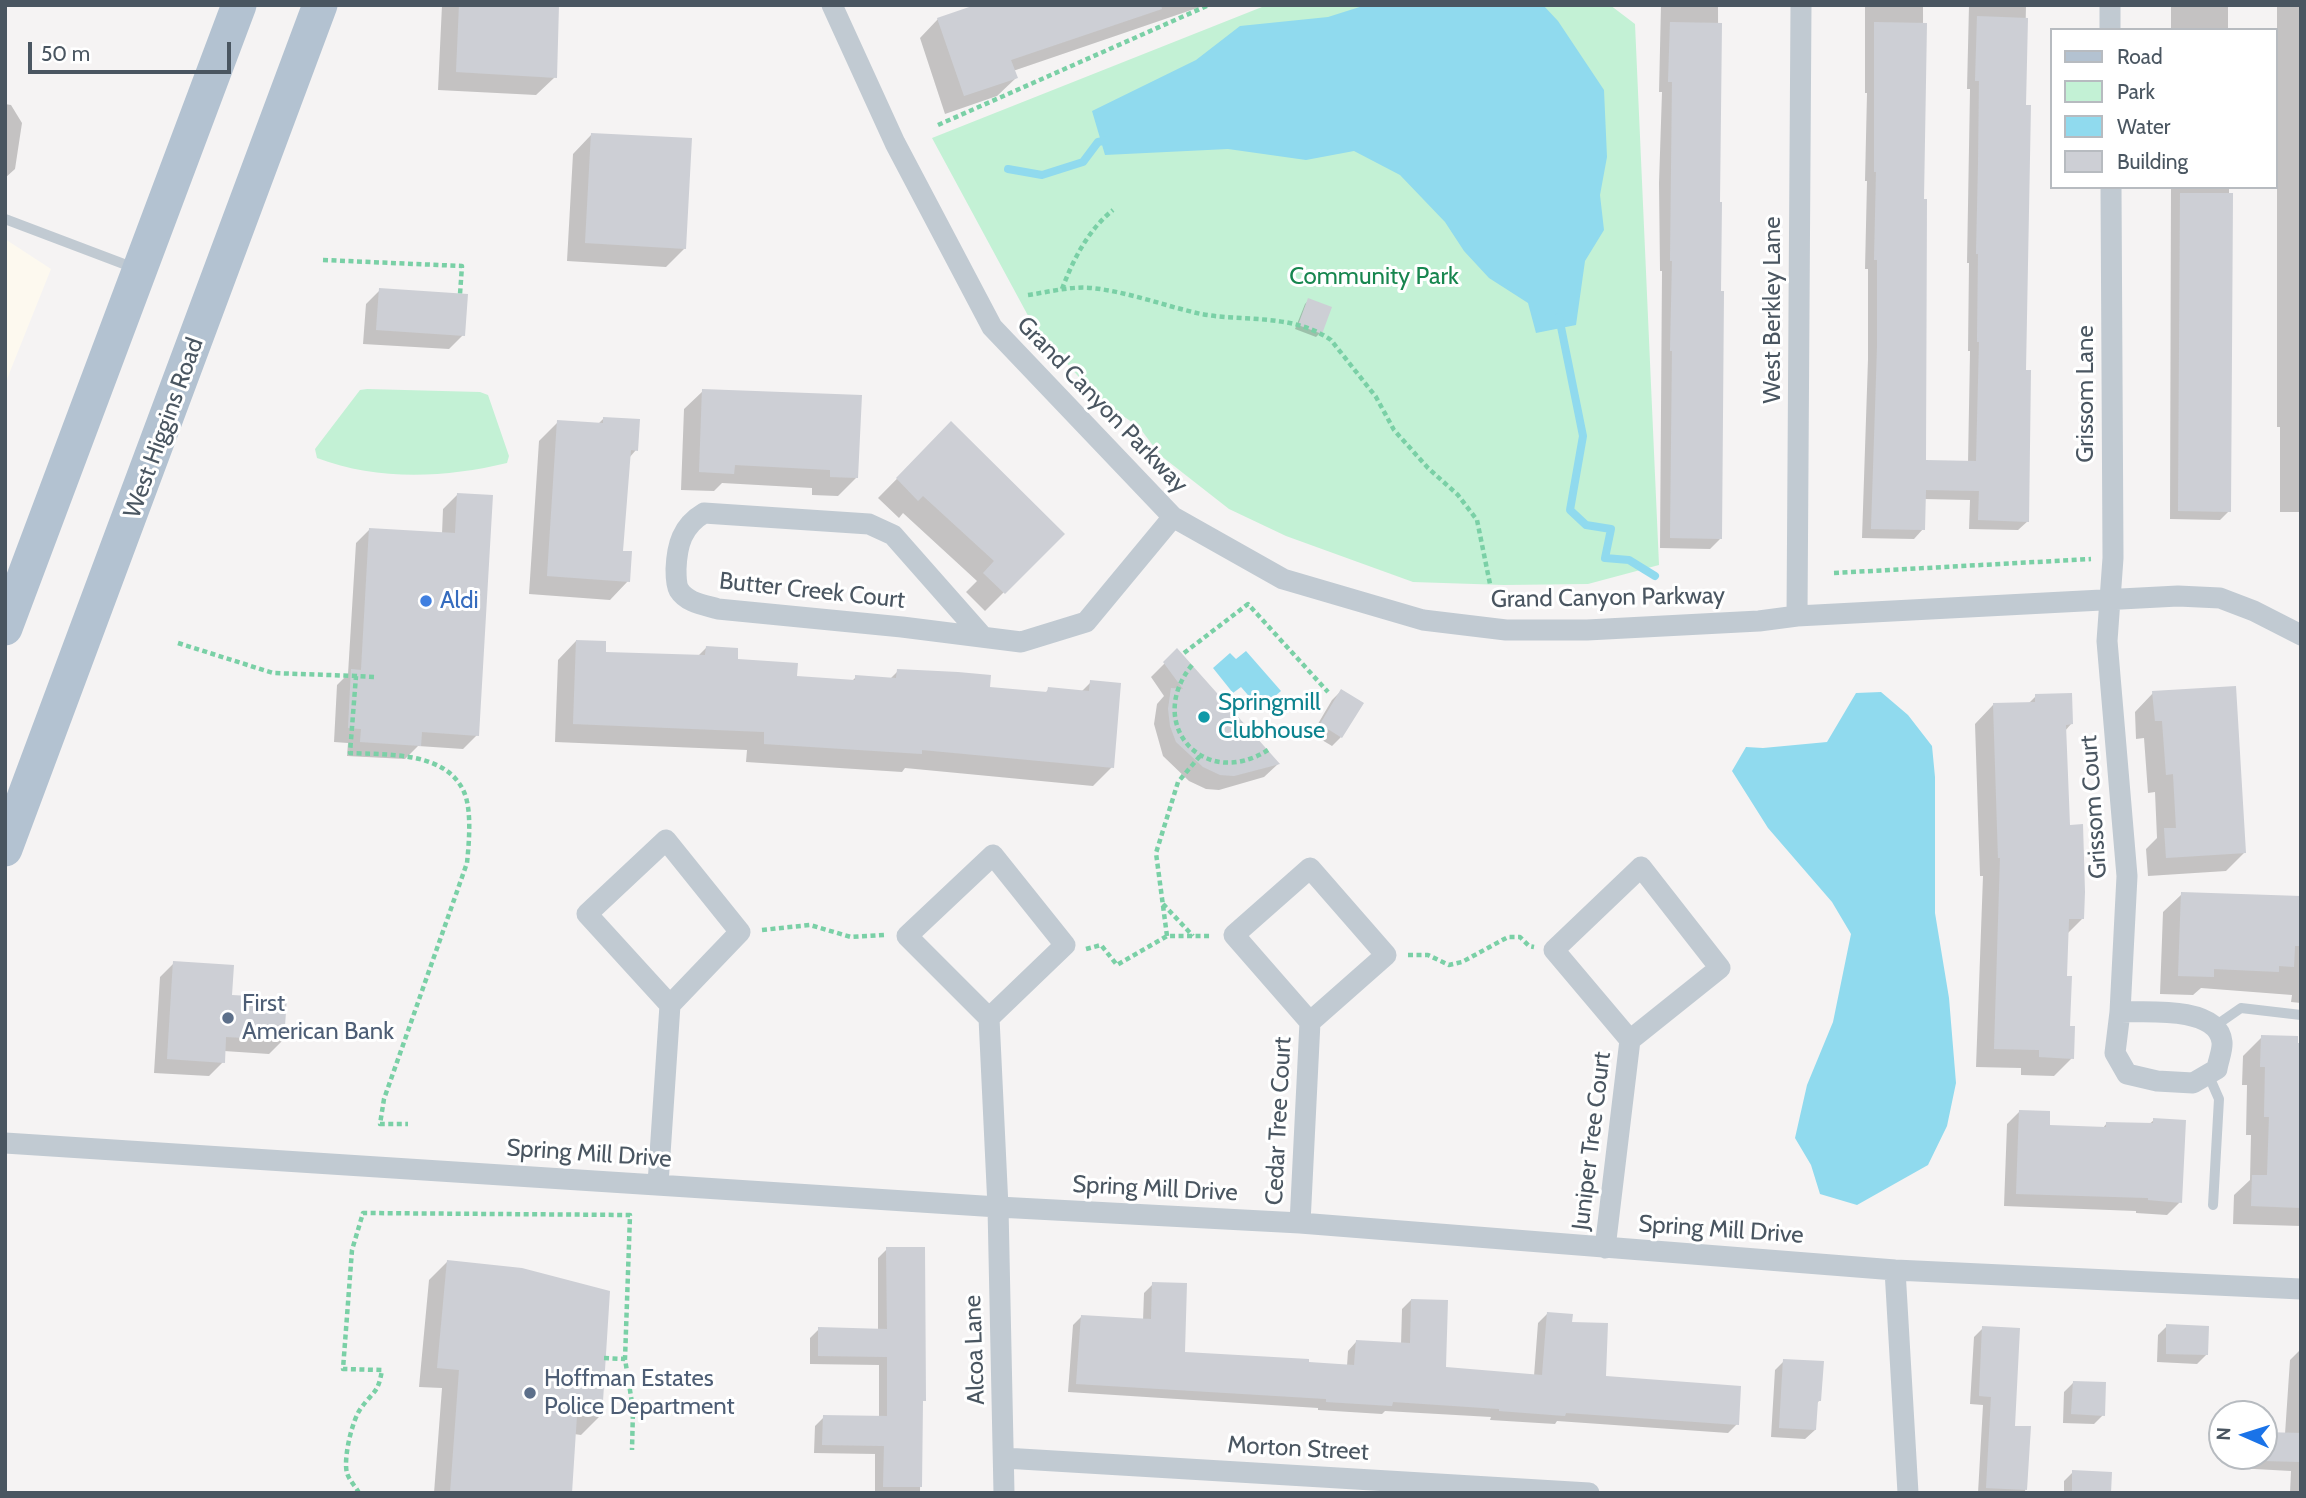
<!DOCTYPE html>
<style>
body{margin:0}
#map{position:relative;width:2306px;height:1498px;overflow:hidden;background:#f5f3f3;font-family:Cabin,sans-serif}
canvas{display:block}
.frame{position:absolute;inset:0;border:7px solid #4a5661;pointer-events:none}
.legend{position:absolute;left:2050px;top:28px;width:228px;height:161px;box-sizing:border-box;background:#fff;border:2px solid #b7bbc0;margin:0;padding:9px 12px;list-style:none;font-size:21px;color:#4a5661}
.legend li{display:flex;align-items:center;gap:14px;height:35px}
.legend b{width:35px;border:2px solid #b7bbc0}
.north{position:absolute;left:2208px;top:1400px;width:70px;height:70px;box-sizing:border-box;background:#fff;border:2px solid #b7bbc0;border-radius:50%;rotate:273deg;font-size:19px;font-weight:700;line-height:28px;text-align:center;color:#4a5661}
.north::after{content:'';display:block;margin:auto;width:24px;height:32px;background:#1a73e8;clip-path:polygon(50% 0,100% 100%,50% 72%,0 100%)}
.scale{position:absolute;left:28px;top:42px;width:203px;height:32px;box-sizing:border-box;border:4px solid #4a5661;border-top:0;padding-left:9px;font-size:21px;line-height:24px;white-space:nowrap;color:#4a5661;-webkit-text-stroke:5px #fff;paint-order:stroke}
</style>
<div id="map">
<canvas width="2306" height="1498"></canvas>
<div class="frame"></div>
<ul class="legend">
<li><b style="height:9px;background:#b3c2d1"></b>Road</li>
<li><b style="height:19px;background:#c3f1d5"></b>Park</li>
<li><b style="height:19px;background:#90daee"></b>Water</li>
<li><b style="height:19px;background:#cdcfd5"></b>Building</li>
</ul>
<div class="north">N</div>
<div class="scale">50 m</div>
</div>
<script>
const ctx = document.querySelector('canvas').getContext('2d');
ctx.lineJoin = 'round';
function fill(path, color) { ctx.fillStyle = color; ctx.fill(path, 'evenodd'); }
function trace(path, color, width, dash) { ctx.strokeStyle = color; ctx.lineWidth = width; ctx.lineCap = dash ? 'butt' : 'round'; ctx.setLineDash(dash || []); ctx.stroke(path); }
function write(font, color, halo, rows, align = 'center') {
  ctx.font = font + ' Cabin,sans-serif'; ctx.lineWidth = 6; ctx.setLineDash([]); ctx.textBaseline = 'middle'; ctx.strokeStyle = halo; ctx.fillStyle = color; for (const [text, x, y, turn = 0] of rows) {
    ctx.save(); ctx.translate(x, y); ctx.rotate((+turn || 0) * Math.PI / 180); ctx.textAlign = isNaN(turn) ? turn : align; if (halo) ctx.strokeText(text, 0, 0); ctx.fillText(text, 0, 0); ctx.restore();
  }
}
fill(new Path2D(`
 M5,239L51,269L5,384Z`), '#fdf9ef');
fill(new Path2D(`
 M1267,5H1610L1635,24L1659,565L1588,584L1504,585L1413,582L1286,536L1229,509L1160,455L1139,427L1097,398L1032,323L932,138Z
 M367,389L480,392L488,395L509,456L507,463C445,478 377,481 317,458L315,449L360,390Z`), '#c3f1d5');
fill(new Path2D(`
 M1366,5H1543L1558,21L1604,90L1607,157L1600,195L1604,230L1585,261L1576,325L1536,333L1528,303L1489,278L1464,251L1445,222L1400,175L1354,151L1306,160L1228,149L1105,155L1092,111L1196,60L1240,26L1328,17Z
 M1246,651L1281,691L1260,709L1241,687L1233,693L1213,668L1230,653L1236,659Z
 M1881,692L1908,715L1932,746L1935,777V913L1949,998L1956,1083L1947,1126L1928,1165L1857,1205L1820,1194L1811,1165L1795,1138L1807,1085L1833,1022L1851,934L1832,902L1768,828L1732,771L1746,747L1763,748L1827,742L1856,693Z`), '#90daee');
fill(new Path2D(`
 M442,5H557L555,77L536,95L438,90Z
 M980,5H1206L1013,71L1016,78L997,96L945,114L920,38L938,19Z
 M1661,5H1718L1720,539L1710,549L1660,548L1662,271H1660L1659,183L1662,92H1659Z
 M1865,5H1923L1924,461L1968,463L1970,351H1968L1969,263H1967L1970,89H1967L1969,5H2026L2024,107V372L2028,521L2018,530L1969,529L1970,500L1924,499L1923,529L1914,539L1862,538L1868,359V269H1865L1867,181H1865L1867,93H1865Z
 M2171,5H2228V30H2171Z
 M2277,5H2301V512H2280V427H2277Z
 M5,104L11,105L22,123L15,169L5,178Z
 M591,135L685,248L666,267L567,261L573,154Z
 M2171,187H2229V511L2220,520L2170,519Z
 M380,290L463,335L449,349L363,344L366,304Z
 M1309,300L1320,333L1316,337L1295,329L1305,304Z
 M703,391L857,477L838,496L812,495V488L722,483L714,491L681,490L684,409Z
 M604,418L636,450L629,458L621,552L628,581L610,600L529,594L539,441L558,422L598,424Z
 M951,424L1062,534L985,611L966,592L977,581L903,513L899,518L878,498Z
 M457,495L477,735L463,749L418,746L405,759L347,756L348,743L334,742L337,685L348,674L356,543L370,529L442,534L443,509Z
 M576,641L604,654L698,656L706,648L736,661L795,678L852,681L856,677L890,679L898,671L988,688L1044,694L1049,689L1081,692L1091,682L1112,767L1093,786L905,768L902,772L746,762L747,750L555,742L558,660Z
 M1177,651L1278,764L1264,777L1219,790L1206,789L1189,781L1163,756L1154,724L1157,704L1164,696L1151,677Z
 M1341,691V737L1332,746L1312,734L1332,700Z
 M2153,693L2245,852L2226,871L2148,876L2146,849L2157,838L2155,792L2148,793L2144,738L2136,739L2135,712Z
 M2036,696L2071,724L2065,731L2068,827L2082,919L2067,934L2065,978L2072,1058L2054,1076L2021,1075V1068L1976,1067L1983,876H1980L1975,724L1993,705L2028,704Z
 M2182,894L2301,898V1003L2291,1002L2292,995L2201,988L2193,995L2160,994L2163,912Z
 M174,963L230,997L283,1040L269,1054L224,1051L223,1062L209,1076L154,1073L160,977Z
 M2262,1037L2301,1045V1226L2233,1224L2234,1195L2250,1180L2251,1135H2246L2247,1085H2242L2243,1056Z
 M2020,1111L2048,1126L2102,1129L2107,1123L2148,1125L2154,1120L2180,1202L2167,1215L2136,1213V1211L2004,1206L2007,1124Z
 M887,1249L924,1400L921,1403L920,1493H875V1454L814,1453L815,1426L824,1417L879,1418V1365L810,1364V1338L819,1329L878,1330V1258Z
 M447,1262L600,1416L581,1435L574,1434L570,1493H434L442,1388L419,1387L429,1280Z
 M1153,1284L1183,1354L1307,1364L1347,1366L1348,1351L1356,1342L1401,1345L1402,1309L1411,1300L1444,1368L1534,1376L1538,1323L1547,1314L1570,1324L1604,1378L1737,1424L1728,1433L1557,1421L1555,1424L1490,1420L1491,1417L1385,1411L1382,1414L1318,1410V1408L1068,1392L1073,1325L1082,1316L1143,1321L1144,1293Z
 M2167,1326L2207,1354L2197,1364L2157,1362L2158,1335Z
 M1983,1328L2013,1427L2029,1428L2025,1493H1978L1983,1405L1970,1404L1974,1337Z
 M2299,1351H2301V1493H2290L2291,1471L2236,1468L2237,1456H2264V1434H2285L2290,1360Z
 M1784,1361L1820,1400L1816,1404L1815,1430L1805,1439L1771,1437L1775,1370Z
 M2073,1383L2103,1415L2094,1424L2063,1423L2064,1392Z
 M2073,1472L2109,1493H2064V1481Z`), '#0003');
trace(new Path2D(`
 M1008,169L1042,175L1083,162L1098,142L1108,140
 M1559,317L1583,436L1570,510L1586,525L1611,529L1605,558L1629,560L1655,576`), '#90daee', 8);
fill(new Path2D(`
 M459,5H559L557,78L456,72Z
 M975,5H1161L1162,9L1011,60L1018,78L964,96L937,18Z
 M1977,16L2028,18L2026,105H2031L2026,370H2031L2029,522L1978,520L1979,491L1926,490L1925,530L1871,529L1877,348V260H1874L1876,172H1874V22L1927,23L1924,199H1927L1926,460L1976,461L1979,342H1977L1978,254H1976L1978,165L1979,81H1975Z
 M1670,22L1722,23L1720,202H1722L1721,291H1724L1722,539L1670,538L1672,351H1670L1672,261H1670L1672,82H1668Z
 M591,133L692,138L686,249L585,243Z
 M2180,193H2233L2231,512L2178,511Z
 M379,288L468,294L465,336L376,330Z
 M1308,298L1332,307L1322,334L1298,325Z
 M702,389L862,395L858,478L830,477V470L735,465L734,474L699,472Z
 M603,417L640,419L638,451L631,450L623,551H632L630,582L547,576L557,420L603,423Z
 M951,421L1065,534L1005,594L983,573L994,561L923,496L918,501L896,478Z
 M457,493L493,495L479,736L422,732L421,746L360,742L361,729L348,728L351,669L361,670L369,528L455,533Z
 M576,640L606,641V652L705,655L706,646L738,648V659L798,663L797,676L855,680V675L896,678L897,669L958,672L991,675L990,687L1047,692L1048,687L1089,691L1090,680L1121,683L1114,768L922,750V754L764,744V732L573,724Z
 M1177,648L1192,665L1280,764L1234,776L1220,775L1203,767L1176,742L1170,726L1168,709L1171,688L1183,689L1163,662Z
 M2236,686L2246,853L2166,858L2164,828H2176L2173,774L2166,775L2162,721H2155L2152,691Z
 M1341,689L1364,703L1342,738L1320,724Z
 M2072,693L2073,724L2066,725L2070,825L2083,824L2085,892L2084,919H2069L2067,976H2072L2070,1026H2075L2074,1059L2039,1057V1050L1994,1049L2000,858H1998L1993,703L2035,702V694Z
 M2181,892L2301,896V946H2295L2294,967L2279,966V972L2214,969V977L2178,976Z
 M173,961L234,965L232,995L287,998L284,1040L226,1037L225,1063L167,1059Z
 M2261,1035L2298,1036V1043H2301V1208L2251,1206L2252,1175H2267L2269,1117H2264L2265,1067H2260Z
 M2019,1110L2050,1111V1125L2106,1127V1122L2153,1123V1118L2186,1120L2182,1203L2148,1200V1198L2016,1194Z
 M886,1247H925L926,1401H923L922,1487H883L884,1446L822,1445L823,1415L887,1416V1357L818,1356V1327L887,1329Z
 M447,1260L522,1268L610,1291L602,1417L577,1415L572,1493H450L459,1370L437,1368Z
 M1152,1282L1187,1283L1185,1352L1309,1359V1362L1354,1365L1356,1340L1410,1343L1411,1299L1448,1300L1446,1367L1542,1375L1547,1312L1573,1314L1572,1322L1608,1323L1606,1376L1741,1386L1739,1425L1566,1413L1565,1416L1499,1411V1409L1393,1402L1392,1406L1326,1402V1399L1076,1384L1081,1315L1151,1319Z
 M2166,1324L2209,1326L2208,1355L2166,1354Z
 M1982,1326L2020,1328L2015,1426H2031L2027,1490L1986,1488L1991,1397L1979,1396Z
 M1783,1359L1824,1361L1821,1401H1818L1816,1430L1779,1428Z
 M2073,1381L2106,1382L2105,1416L2071,1414Z
 M2264,1432L2301,1433V1462L2264,1461Z
 M2072,1470L2112,1472L2111,1493H2072Z`), '#cdcfd5');
trace(new Path2D(`
 M938,125L1209,5
 M323,260L462,266L460,294
 M1062,289C1073,260 1088,230 1113,210
 M1028,295C1049,292 1070,286 1092,288C1129,292 1165,306 1201,314C1245,322 1292,313 1331,340L1376,397L1394,430L1428,468L1458,495L1477,520L1490,584
 M1834,573L2091,559
 M178,643L273,673L356,676
 M1184,653L1248,604L1328,692
 M1192,665C1144,724 1204,791 1268,750
 M374,677L356,676L350,753C387,755 446,751 464,792C472,810 469,843 467,863L384,1099L380,1124H408
 M1163,904L1193,936
 M762,930L810,925L851,937L884,935
 M1167,936L1156,853L1178,782L1200,756
 M1086,949L1101,945L1117,965L1167,936H1210
 M1408,955H1428L1449,965L1462,962L1508,937H1520L1529,946L1534,947
 M604,1358L625,1359
 M359,1493C356,1487 349,1480 347,1473C343,1459 352,1420 361,1408C374,1390 378,1394 382,1370L343,1369L352,1250L363,1213L630,1215L625,1359L633,1409L632,1450`), '#7ad0a6', 4.5, [5, 3.5]);
trace(new Path2D(`
 M5,219L137,269
 M2215,1026L2241,1008L2301,1015
 M2208,1074L2219,1099L2213,1205`), '#c1cad2', 10);
trace(new Path2D(`
 M832,5L895,143L992,327L1173,517L1283,579L1423,620L1506,630H1587L1759,621L1797,616L2178,596L2220,598L2254,611L2301,635
 M2110,5V30
 M2111,187L2113,558L2107,641L2127,876L2120,1012L2115,1053L2127,1074L2157,1081L2193,1083L2217,1069C2218,1061 2223,1050 2222,1042C2218,1006 2146,1012 2120,1012
 M1797,616L1801,5
 M983,637L893,535L869,524L704,513C682,526 677,545 676,569C676,575 676,585 679,590C687,603 705,605 718,609L902,627L1021,642L1086,622L1173,517
 M989,1018L1065,945L993,855L907,936L989,1018L998,1207L1004,1493
 M5,1143L998,1207L1300,1223L1895,1270L2301,1289
 M658,1184L670,1005L740,932L666,840L587,914L670,1005
 M1300,1223L1310,1022L1234,935L1310,868L1386,955L1310,1022
 M1605,1248L1630,1040L1720,968L1641,867L1554,950L1630,1040
 M1895,1270L1908,1493
 M1004,1458L1589,1493`), '#c1cad2', 21);
trace(new Path2D(`
 M5,628L239,5
 M5,849L320,5`), '#b3c2d1', 35);
for (const [x, y, r, color] of [
 [426,601,7,"#3f7fe0"],
 [1204,717,7,"#0f9aa8"],
 [228,1018,7,"#5c6f8a"],
 [530,1393,7,"#5c6f8a"]
]) { const dot = new Path2D(); dot.arc(x, y, r, 0, 2 * Math.PI); ctx.fillStyle = color; ctx.fill(dot); trace(dot, '#fff', 2.5); }
write('24px', '#17864f', '#fff', [
 ["Community Park",1374,277]
]);
write('24px', '#4a5661', '#fff', [
 ["West Berkley Lane",1773,310,-90],
 ["Grissom Lane",2086,394,-90],
 ["Grand Canyon Parkway",1102,405,46],
 ["West Higgins Road",164,428,-70],
 ["Butter Creek Court",812,591,6],
 ["Grand Canyon Parkway",1608,598,-1],
 ["Grissom Court",2094,807,-94],
 ["Cedar Tree Court",1279,1121,-87],
 ["Juniper Tree Court",1592,1141,-83],
 ["Spring Mill Drive",589,1154,4],
 ["Spring Mill Drive",1155,1189,3],
 ["Spring Mill Drive",1721,1230,4],
 ["Alcoa Lane",975,1350,-92],
 ["Morton Street",1298,1449,3]
]);
write('24px', '#366cbe', '#fff', [
 ["Aldi",440,601]
], 'left');
write('24px', '#0d838f', '#fff', [
 ["Springmill",1218,703],
 ["Clubhouse",1218,731]
], 'left');
write('24px', '#4e5e75', '#fff', [
 ["First",242,1004],
 ["American Bank",242,1032],
 ["Hoffman Estates",544,1379],
 ["Police Department",544,1407]
], 'left');
</script>
